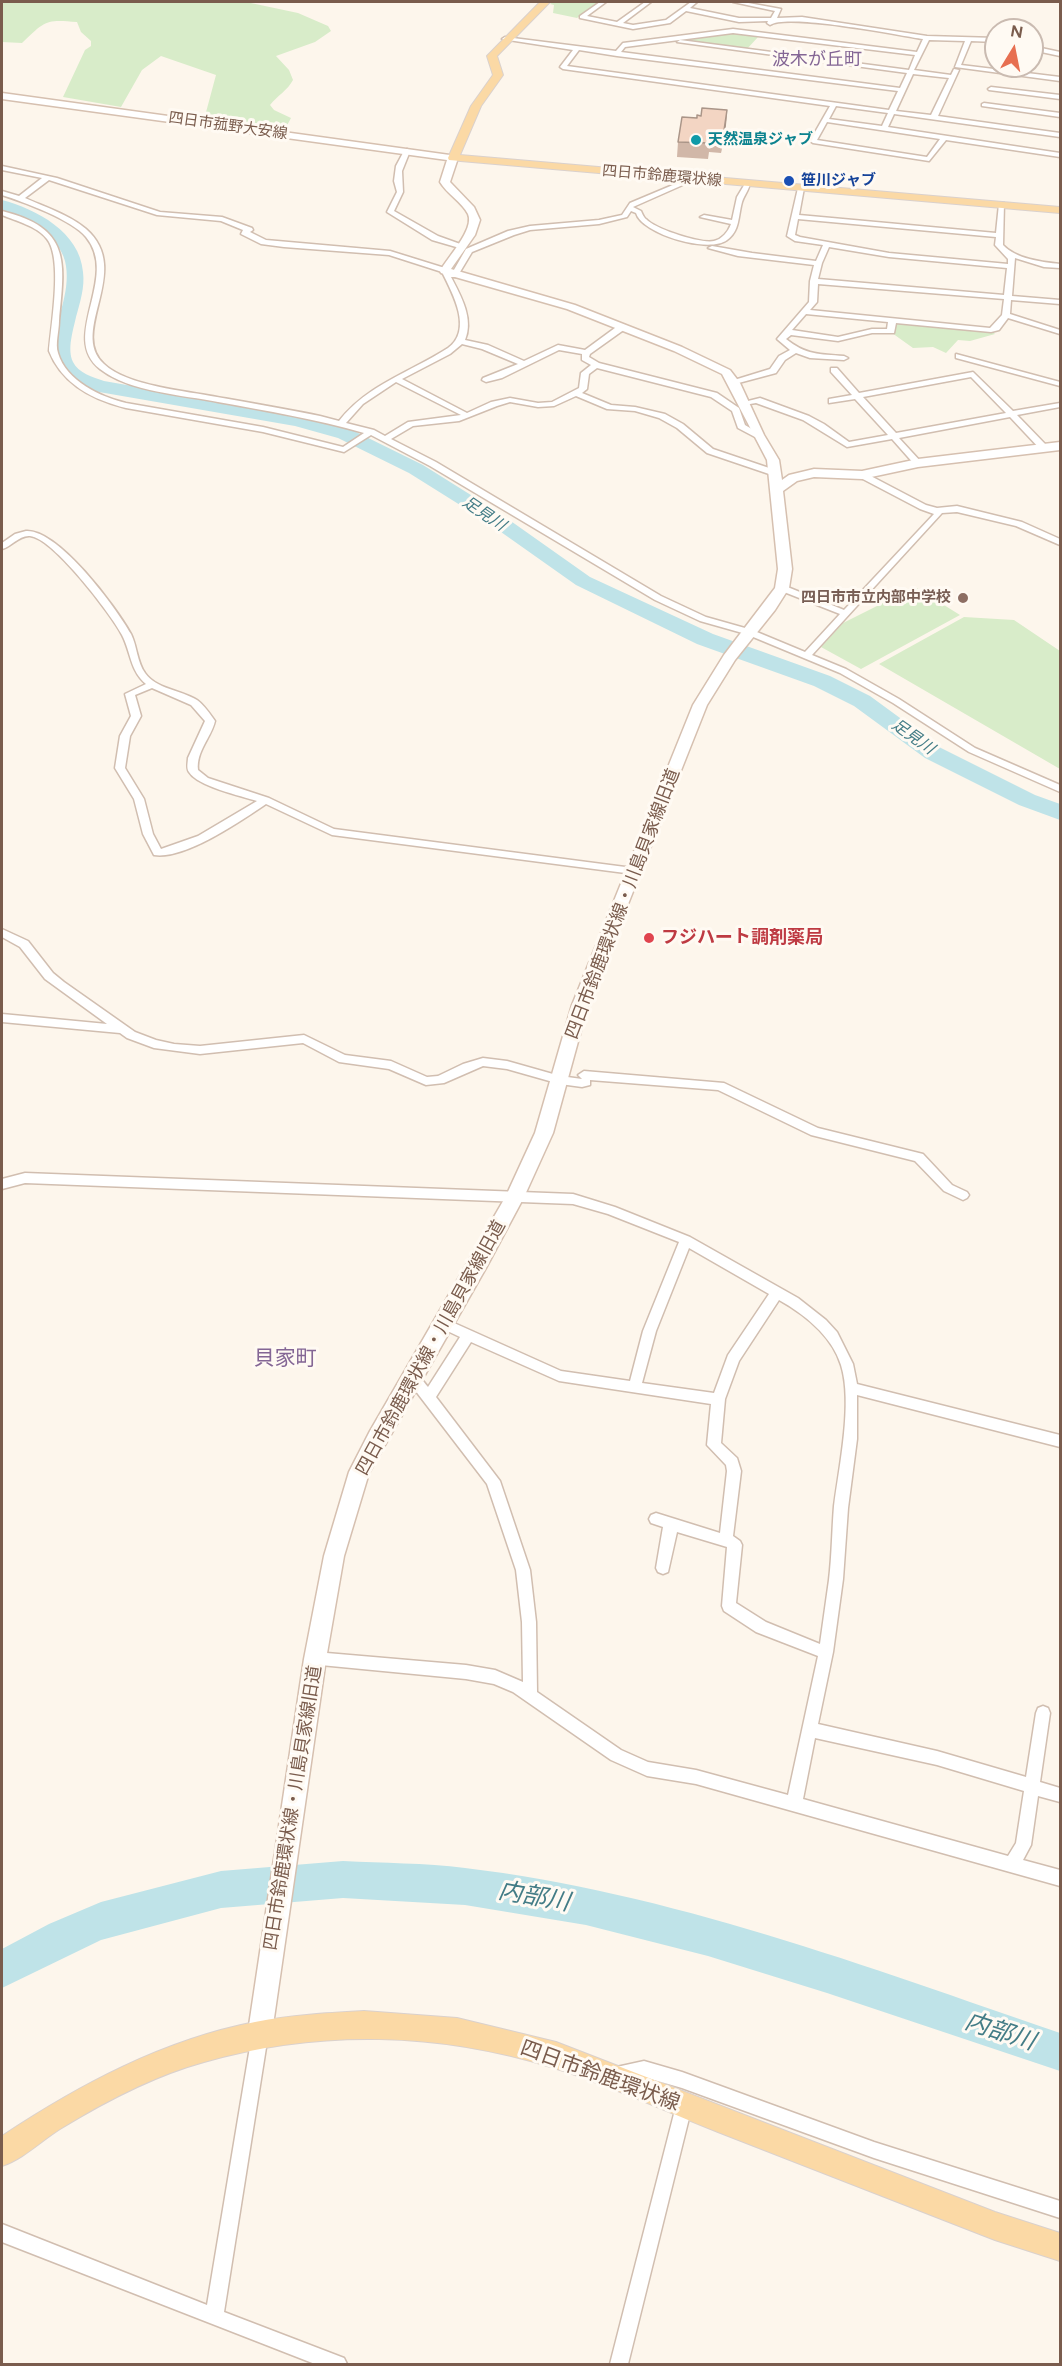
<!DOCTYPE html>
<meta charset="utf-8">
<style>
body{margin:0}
#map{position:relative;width:1062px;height:2366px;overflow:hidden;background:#fdf6ec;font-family:Figtree,sans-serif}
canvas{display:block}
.frame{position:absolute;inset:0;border:3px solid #7a5c4d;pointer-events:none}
.north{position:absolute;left:984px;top:18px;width:60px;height:60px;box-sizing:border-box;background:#fffaf3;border:2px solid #cabbb1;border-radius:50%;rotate:10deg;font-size:16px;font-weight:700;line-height:24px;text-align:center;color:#7a5c4d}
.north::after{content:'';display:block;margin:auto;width:21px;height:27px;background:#e76f51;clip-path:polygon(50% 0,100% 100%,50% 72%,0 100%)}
</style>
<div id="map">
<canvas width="1062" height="2366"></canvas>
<div class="frame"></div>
<div class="north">N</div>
</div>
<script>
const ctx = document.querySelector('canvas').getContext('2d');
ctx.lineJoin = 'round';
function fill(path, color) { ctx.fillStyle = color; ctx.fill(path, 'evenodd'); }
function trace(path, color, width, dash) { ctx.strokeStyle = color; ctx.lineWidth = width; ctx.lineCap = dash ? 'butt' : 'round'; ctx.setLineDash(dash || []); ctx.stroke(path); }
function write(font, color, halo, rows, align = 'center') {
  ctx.font = font + ' Figtree,"Noto Sans JP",sans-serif'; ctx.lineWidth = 6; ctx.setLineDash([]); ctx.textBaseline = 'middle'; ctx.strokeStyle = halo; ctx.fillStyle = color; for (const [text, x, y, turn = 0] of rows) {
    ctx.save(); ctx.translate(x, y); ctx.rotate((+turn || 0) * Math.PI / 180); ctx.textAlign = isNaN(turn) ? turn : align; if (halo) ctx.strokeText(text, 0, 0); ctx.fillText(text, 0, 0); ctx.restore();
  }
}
fill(new Path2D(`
 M2,2H246L298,13L328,26L331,31L315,42L276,56L289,70L293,80C287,91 278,95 270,105L274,110L291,118L284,131L205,116L216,75L161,56L142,70L121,107L63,97L85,50L91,46V41L81,32L77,22C45,19 45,21 22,43L2,42Z
 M553,2H599L577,18L553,13L554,5L550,4Z
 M733,33L758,37L747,49L681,41Z
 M899,324L993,332L995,334L970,341L958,340L946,353L933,347L913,348L892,333L896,325Z
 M915,587L960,615L861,669L821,647L843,623Z
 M964,617L1014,620L1060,651V769L879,664Z`), '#d8ecc9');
fill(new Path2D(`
 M2,200C36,209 80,232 83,272C85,287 80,302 76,317C73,331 67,349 73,362C78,373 93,377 104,381L297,415L352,430L423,465L498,512L590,577L713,634L830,676L870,696L941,748L1035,795L1060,804V820L1019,805L925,758L854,706L814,686L697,644L576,585L484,520L409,473L338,438L295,426L99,392C12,370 78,314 65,261C58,234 25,219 2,210Z
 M343,1861C383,1863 425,1863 465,1868C668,1892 868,1967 1060,2033V2071L827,1993L708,1956L586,1925L465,1905L343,1898L221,1908L101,1940L2,1988V1949L49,1924L101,1902L221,1871Z`), '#bfe3e8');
const street = new Path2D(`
 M600,2H606L587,16L617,22L645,2H651L623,23L633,25L666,20L691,2H697L690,8L739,18H771L775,11L733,2H743L781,9L777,18L802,17L927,36L996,38V42L971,41L961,65L1060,77V81L955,67L965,41L929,40L914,70L951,75L954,69L959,70L938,116L1060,133V137L894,114L888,127L1060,153V157L946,140L929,161L813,143L810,141L830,106L563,69L560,67L573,50L502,39L505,37L616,51L623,43L733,29L917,52L923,39C897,35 787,13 770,25L767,23L768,21L739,22L686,11L670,23L633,29L580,18V16ZM733,33L915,55L909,70L680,40L677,42L907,73L900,88L621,52L625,47ZM579,50L617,56L898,91L889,110L567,66ZM913,74L949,78L931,115L896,111ZM836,106L888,113L882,126L829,119ZM827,122L940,139L927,157L817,140Z
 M1032,46L1060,52V56L1032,50Z
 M991,87L1060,95V99L989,90L988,89Z
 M984,103L1060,113V117L982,106V104Z
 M407,149L410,151L402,171L403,192L394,211L438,236L463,245V249L432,240L387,212L397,192L394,181L396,166L404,151Z
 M2,166L57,178L160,212L222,217L252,228L253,230L250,232L266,240L390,251L448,269L451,275L466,249L508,231L530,226L599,220L622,215L630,203L692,177L695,179L694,180L633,207L641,211C642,213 644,218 646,219C655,229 701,244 714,241C722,239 728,232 731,224L700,217L704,215L732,220L737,197L746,182H750C750,189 744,195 742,202C738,216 740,231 727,240C709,254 642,234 636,213L631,211L627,217L599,224L530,230L514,235L472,252L457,277H451C461,296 474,319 465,340L488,345L524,361L558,345L585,350L619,325H625V329L590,354L589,357L599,363L717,393L739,408L745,425L762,435L755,437L738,428L732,411L711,397L597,368L589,374L587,389L582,393L611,405L635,407L665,414L683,424L713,449L778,471V475H772L707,453L677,428L659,418L635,411L607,409L576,396L554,406L538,407L510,402L497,406L459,421L413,426L391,439L436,462L661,596L706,617L752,630L805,652L840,614L779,590V586H785L844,610L934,514L920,509L859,477V473H865L926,505L937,508L957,506L1022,522L1060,539V545L1016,526L957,512L942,513L812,655L846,669L899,699L975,748L1060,785V792L969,752L893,703L840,673L746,634L700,621L655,600L430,466L371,435L344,452L263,432L126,408C93,400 62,384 49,351C51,325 63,259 47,239C37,226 16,221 2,215V211C71,228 65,261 59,321C59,331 55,344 58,353C66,381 101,397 126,403L263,427L343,447L364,433C316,419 267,411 218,402C183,395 129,392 100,369C59,337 120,278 86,237C72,220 24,202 2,195V191L19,196L42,178L2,170ZM49,180L157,215L221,221L243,230L241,234L261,244L284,247L389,255L442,272C453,294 473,330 448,348C411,372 368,384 339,421L320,416C286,409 251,403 217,397C186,391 127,386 104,364C68,331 134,271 86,229C70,215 45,207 25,198ZM462,344L482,349L518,364L483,378L482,380L486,382L502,378L559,350L582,354V360L591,365L581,373L579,388L552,402L538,403L510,398L491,402L467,413L402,379L450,354ZM396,382L461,415L408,422L385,436L374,430L346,423L363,404Z
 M801,186L804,188L799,215L996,233L999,204L1004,203L1003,245C1016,259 1042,262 1060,264V268L1044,267L1015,258L1012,296L1060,300V304L1011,300L1010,314L1060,330V334L1008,318L999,330L991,332L896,323L894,333H872L838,341L791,335L786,339C806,355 819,354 844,356L848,358L844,360L810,358L796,353L785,360L776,373L731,385V381L770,369L779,356L790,350L777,339L809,302L810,281L814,265L738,256L708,248L712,246L752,253L816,261L823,245L795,241L787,236L798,188ZM798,219L996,237L995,245L1008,259V264L889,253L800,237L795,235ZM829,247L889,257L1007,268L1004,295L818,279L822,263ZM818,284L1004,299L1002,315L990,328L810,310L817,302ZM806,314L888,322L887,329H872L838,337L792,330Z
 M956,354L1060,382V386L956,358Z
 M831,368H837L859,393L973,372L1013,411L1060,403V407L1017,415L1047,446V450H1041L1010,417L899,438L922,463L918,465H915L892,439L847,447L803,420L756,403L744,405L740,403L760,398L809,416L824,424L849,442L888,435L855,399L829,403V399L852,395L831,372ZM971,377L1006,413L896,433L863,397Z
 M26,531C58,529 116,607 131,634C137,646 137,662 145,673C156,689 181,690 197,700C204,705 210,714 215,721C211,738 196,751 198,770L208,778L269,798L334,829L633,868L638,871L633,874L332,835L266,804C241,821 184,860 154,855L143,834L134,799L115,768L120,736L131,716L125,694L146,684C130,671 131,652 122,635C111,614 53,538 30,536C19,535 11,547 2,549V543L15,534ZM152,688L191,705L205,721L188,758C188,762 186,768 189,772C197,786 241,796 257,801L198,836L161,849L153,834L144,799L125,768L130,736L141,716L135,695Z
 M2,929L28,941L53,973L64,982L135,1032L156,1040L174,1044L200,1046L304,1035L345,1055L391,1061L427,1077L438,1076L463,1064L483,1058L507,1061L560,1076L582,1079L578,1075L584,1071L724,1083L818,1128L923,1154L952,1185L967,1192L969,1195L967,1198L963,1200L944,1191L915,1161L811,1135L718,1090L590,1080V1085L582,1087L560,1084L507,1069L483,1066L444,1083L426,1085L389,1069L339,1062L303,1043L200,1054L154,1048L127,1038L120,1033L2,1022V1014L107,1024L45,979L20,947L2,937Z
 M25,1173L573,1194L615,1207L690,1237L798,1298L826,1320L837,1332L853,1364L857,1384L1060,1435V1447L857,1395V1439L848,1508L843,1579L833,1652L818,1724L937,1751L1026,1777L1036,1713L1038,1708L1043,1706L1048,1708L1050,1713L1040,1782L1060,1788V1802L1038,1796L1031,1845L1023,1860L1060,1870V1886L696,1784L647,1776L611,1760L513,1692L494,1684L466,1679L310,1664L308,1659L310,1654L315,1652L466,1665L495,1670L523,1682L522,1622L516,1570L487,1484L405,1377L407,1373C417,1370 422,1380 428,1387L460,1337L439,1327L437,1323L439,1319L443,1318L561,1371L630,1381L643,1331L679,1242L608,1214L573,1204L25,1183L2,1189V1179ZM689,1248L769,1294L728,1355L714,1393L642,1383L656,1331ZM779,1300C804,1314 832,1336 841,1365C853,1403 839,1467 834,1506C832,1531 832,1555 829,1580C826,1601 823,1622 820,1644L766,1622L736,1603L742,1545L740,1541L733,1536L741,1471L737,1458L721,1443L725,1399L739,1361ZM471,1342L559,1381L711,1404L707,1445L726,1465L727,1471L720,1533L656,1513L651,1515L649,1519L651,1523L663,1527L656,1568L658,1572L663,1574L668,1572L677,1532L727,1547L722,1606L724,1611L756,1632L818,1656L788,1795L696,1770L648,1762L621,1750L537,1692L536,1622L530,1570L500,1481L436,1397ZM815,1738L937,1765L1024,1791L1016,1843L1008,1856L803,1799Z
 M260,2027L266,2029L268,2035L224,2312L344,2358L347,2364H315L2,2242V2224L207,2305L252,2035L254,2029Z
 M644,2061L682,2072L874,2142L1060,2201V2218L874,2158L682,2088L644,2077L618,2082L612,2080L610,2074L612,2068Z
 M684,2098L690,2100L692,2106L628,2364H610L676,2106L678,2100Z`);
const secondary = new Path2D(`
 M2,93L457,156L458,158L450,182L474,207L480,220L475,235L451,269L575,305L682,347L730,370L740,383L764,435L779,460L782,480L789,475L814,469L862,471L918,459L1060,442V450L918,467L862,479L814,477L797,481L783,491L792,569L789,588L775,610L735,660L707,705L588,1005L553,1133L524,1197L486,1268L369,1473L344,1556L326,1659L272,2032L269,2041L260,2044L251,2041L248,2032L304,1659L324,1556L349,1472L370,1431L506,1196L535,1133L572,1005L693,705L724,655L775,588L778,569L767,460L722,374L674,351L567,309L441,273L440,271C447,258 475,229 468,214C462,202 447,194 440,182L447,160L2,99Z`);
const primary = new Path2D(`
 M540,2H550L497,56L503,75L481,106L460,155L1060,207V213L449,160L448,158L471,106L493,75L487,56Z
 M364,2011L457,2018L556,2042L995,2212L1060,2233V2261L995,2240C903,2204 810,2168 718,2132C664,2111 610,2085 554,2068C439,2032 320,2029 204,2062C153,2076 104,2102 60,2129C41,2141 23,2159 2,2166V2136C79,2085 163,2040 255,2022C291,2015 327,2013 364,2011Z`);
trace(street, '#d1beb0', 3);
trace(secondary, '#d6c0b0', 3);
trace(primary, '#dad1cd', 2);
fill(street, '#fff');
fill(secondary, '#fff');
fill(primary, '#fbd9a5');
fill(new Path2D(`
 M727,110L726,125L721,153L709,152L708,159L677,157L678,142L697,118L701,116Z`), '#d1b7a8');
fill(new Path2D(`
 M727,110L726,125L721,153L723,137Z`), '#aa9588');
const building = new Path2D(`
 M702,108L727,110L723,137H710L709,143L678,142L682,117L697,118V115L701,116Z`);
fill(building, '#f3d5c3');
trace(building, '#aa9588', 1.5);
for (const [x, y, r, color] of [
 [696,140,6,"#0f9aa8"],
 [789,181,6,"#1a4fb4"],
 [963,598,6,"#8d6e63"],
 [649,938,6,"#e0444e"]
]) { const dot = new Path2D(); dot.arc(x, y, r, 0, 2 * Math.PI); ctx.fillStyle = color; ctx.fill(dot); trace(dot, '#fffaf3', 2); }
write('15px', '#7a5c4d', '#fffaf3', [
 ["四日市菰野大安線",228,126,8],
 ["四日市鈴鹿環状線",662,176,5]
]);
write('bold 15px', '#0d838f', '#fffaf3', [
 ["天然温泉ジャブ",708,140]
], 'left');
write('bold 15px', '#164399', '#fffaf3', [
 ["笹川ジャブ",801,181]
], 'left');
write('bold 15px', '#785e54', '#fffaf3', [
 ["四日市市立内部中学校",951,598]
], 'right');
write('italic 16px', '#437c86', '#fffaf3', [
 ["足見川",484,514,34],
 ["足見川",913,737,35]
]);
write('18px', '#846695', '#fffaf3', [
 ["波木が丘町",817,60]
]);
write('18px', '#7a5c4d', '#fffaf3', [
 ["四日市鈴鹿環状線・川島貝家線旧道",623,904,-69],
 ["四日市鈴鹿環状線・川島貝家線旧道",431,1348,-61],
 ["四日市鈴鹿環状線・川島貝家線旧道",293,1808,-81]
]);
write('bold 18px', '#be3a42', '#fffaf3', [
 ["フジハート調剤薬局",661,938]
], 'left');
write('21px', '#846695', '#fffaf3', [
 ["貝家町",285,1359]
]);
write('21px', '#7a5c4d', '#fffaf3', [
 ["四日市鈴鹿環状線",600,2076,20]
]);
write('italic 24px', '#437c86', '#fffaf3', [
 ["内部川",534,1897,10],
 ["内部川",1000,2032,18]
]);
</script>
